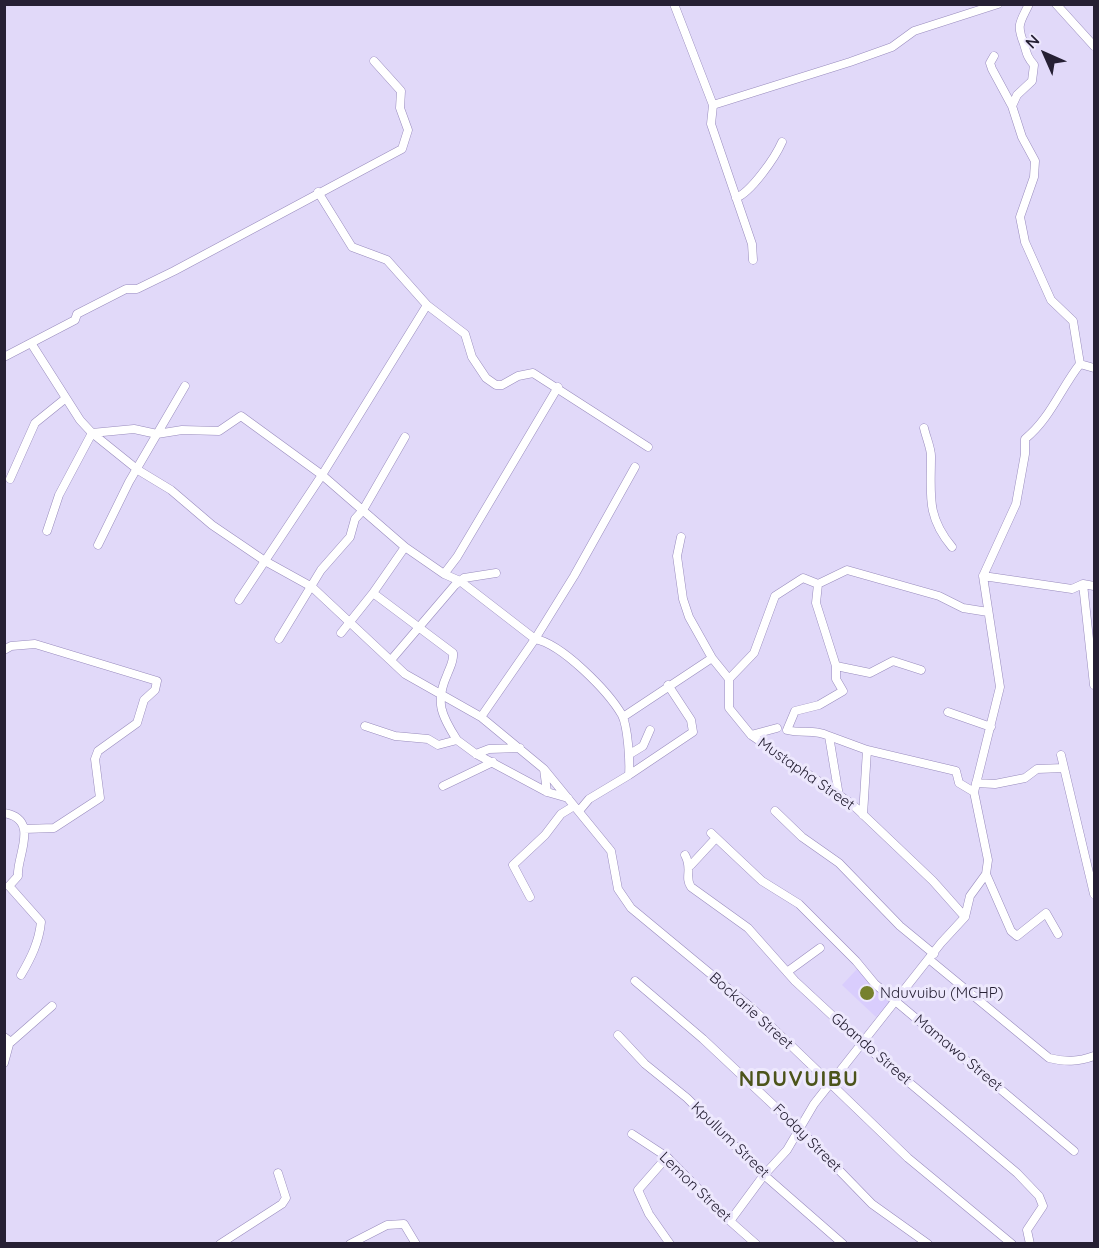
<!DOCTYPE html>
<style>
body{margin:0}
#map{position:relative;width:1099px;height:1248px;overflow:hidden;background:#e1d9f9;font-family:Quicksand,sans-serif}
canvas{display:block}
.frame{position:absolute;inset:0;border:6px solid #262034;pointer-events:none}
.north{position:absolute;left:1015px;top:24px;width:60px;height:60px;-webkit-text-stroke:4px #ede8fd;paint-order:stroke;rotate:315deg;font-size:16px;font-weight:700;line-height:24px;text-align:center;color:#262034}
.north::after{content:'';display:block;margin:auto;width:21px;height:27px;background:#262034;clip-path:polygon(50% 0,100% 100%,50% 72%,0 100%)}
</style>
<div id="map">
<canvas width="1099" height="1248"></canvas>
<div class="frame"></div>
<div class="north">N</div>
</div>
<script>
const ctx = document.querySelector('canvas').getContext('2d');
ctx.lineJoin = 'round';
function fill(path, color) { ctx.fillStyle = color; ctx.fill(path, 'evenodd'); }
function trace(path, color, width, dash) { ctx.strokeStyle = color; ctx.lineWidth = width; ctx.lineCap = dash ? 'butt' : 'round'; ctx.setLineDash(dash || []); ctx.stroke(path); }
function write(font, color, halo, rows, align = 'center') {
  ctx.font = font + ' Quicksand,sans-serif'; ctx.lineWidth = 6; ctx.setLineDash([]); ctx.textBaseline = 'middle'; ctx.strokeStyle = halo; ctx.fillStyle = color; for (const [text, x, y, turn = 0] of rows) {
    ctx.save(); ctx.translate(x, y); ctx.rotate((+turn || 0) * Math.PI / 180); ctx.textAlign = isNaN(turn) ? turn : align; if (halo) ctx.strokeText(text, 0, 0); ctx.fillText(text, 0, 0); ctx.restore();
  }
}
fill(new Path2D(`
 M857,969L891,1001L876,1017L842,985Z`), '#d9cdfd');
const minor = new Path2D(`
 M674,4L713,105L711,124L752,244L753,260
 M1056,4L1094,46
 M994,56L990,63L992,69L1012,106
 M713,105L850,62L892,47L914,31L998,4
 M318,192L352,247L387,260L427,305L465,334L472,357L486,378L496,385H502L518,376L533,373L648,447
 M736,198C751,192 775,158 782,142
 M31,343L80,420L92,433L138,470L171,490L212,525L265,561L312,587L405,674L481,717L544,769
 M4,357L75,320L77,314L126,289H137L174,271L402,149L408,130L400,108L401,91L374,61
 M1080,364L1094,368
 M924,428C926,437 931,448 931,456C931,495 926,516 952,547
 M10,479L35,423L66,398
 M47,531L59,495L92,433L134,429L157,434L182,430L219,431L241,416L322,475L405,547
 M681,537L677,556L683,599L689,617L712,658L729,679V708L751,735L852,804L933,881L965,917
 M98,545L129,482L185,386
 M444,574L460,581L535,639L481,717
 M983,576L1016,504L1025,454V439C1050,419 1061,388 1080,364L1073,321L1051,300L1025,242L1020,217L1034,177L1035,161L1022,137L1012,106L1017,95L1032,81L1034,65C1027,57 1027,54 1024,44C1016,24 1020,23 1029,4
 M818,584L816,603L836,666V679L843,691L819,705L795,711L787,730C802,734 815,729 829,736L839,796
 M1083,584L1094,685
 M373,593L405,547L444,574L457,557L558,387
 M239,600L322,475L427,305
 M341,633L373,593L453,653C454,661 450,667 447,675C435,702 441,715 457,740
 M279,639L321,570L350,537L355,519L363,510L405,437
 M4,650L11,646L35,644L157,681L155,690L144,700L137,723L98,751L95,759L100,798L54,828L24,829
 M391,660L455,585L464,578L496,573
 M836,666L870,673L893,661L921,670
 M729,679L754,653L775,596L803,578L818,584L847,570L939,596L963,608L988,612
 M948,712L991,727
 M623,717L712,658
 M365,726L395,736L428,739L438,745L457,740L476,754L547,792L568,798
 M751,735L777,728
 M829,736L867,750L956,771L959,783L974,792
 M476,754L489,749L520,748
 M630,754L643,746L650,730
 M1061,755L1094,894
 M629,775L693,732L691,720L668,685
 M976,783L995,784L1025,778L1037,769L1064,768
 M443,786L493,762
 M547,792L544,769L611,851L618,889L631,908L753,1009L908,1158L1012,1244
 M579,811L589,799L629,775C630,762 628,727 622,715C608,691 562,644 535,639L574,576L635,467
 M775,811L802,837L839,863L900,926L934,954
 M4,813C41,819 16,857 18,876L9,886L41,922C39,942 31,958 21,975
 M863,815L867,750
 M711,833L762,881L799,904L856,961L875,984L1074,1151
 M685,855C693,869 684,877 691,887L748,928L795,981L862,1043L1017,1173L1039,1196L1043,1206L1027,1230L1030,1244
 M691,865L716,838
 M986,874L1011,931L1017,936L1046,913L1058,934
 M530,897L513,865L545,835L561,814L574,806
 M930,960L1049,1058C1065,1062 1078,1062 1094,1056
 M787,972L820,948
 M635,981L703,1039L800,1130L872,1204L928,1244
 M618,1035L645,1064L687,1098L764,1175L843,1244
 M4,1037L11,1042L52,1006
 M4,1063L10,1041
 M632,1134L667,1157L730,1221L756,1244
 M667,1157L638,1190L649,1214L670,1244
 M730,1221L764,1175L787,1150L814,1104L941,943L965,917L970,896L986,874L988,860L974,792L1000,687L983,576L1072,589L1083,584L1094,586
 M220,1244L282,1204L286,1198L278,1173
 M350,1244L387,1225L404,1224L416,1244`);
trace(minor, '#988bbd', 9);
trace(minor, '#fff', 8);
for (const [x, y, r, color] of [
 [867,993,8,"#76812e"]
]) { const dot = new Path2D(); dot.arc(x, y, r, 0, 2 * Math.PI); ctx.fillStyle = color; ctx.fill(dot); trace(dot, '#ede8fd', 2); }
write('15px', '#262034', '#ede8fd', [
 ["Mustapha Street",806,774,35],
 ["Bockarie Street",751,1011,42],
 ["Gbando Street",871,1049,41],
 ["Mamawo Street",958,1053,40],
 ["Foday Street",807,1138,45],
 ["Kpullum Street",730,1140,44],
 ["Lemon Street",695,1187,44]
]);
write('15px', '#262034', '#ede8fd', [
 ["Nduvuibu (MCHP)",880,993]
], 'left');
ctx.letterSpacing = '1.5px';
write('bold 21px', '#4c541b', '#ede8fd', [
 ["NDUVUIBU",799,1080]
]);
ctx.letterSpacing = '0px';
</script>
